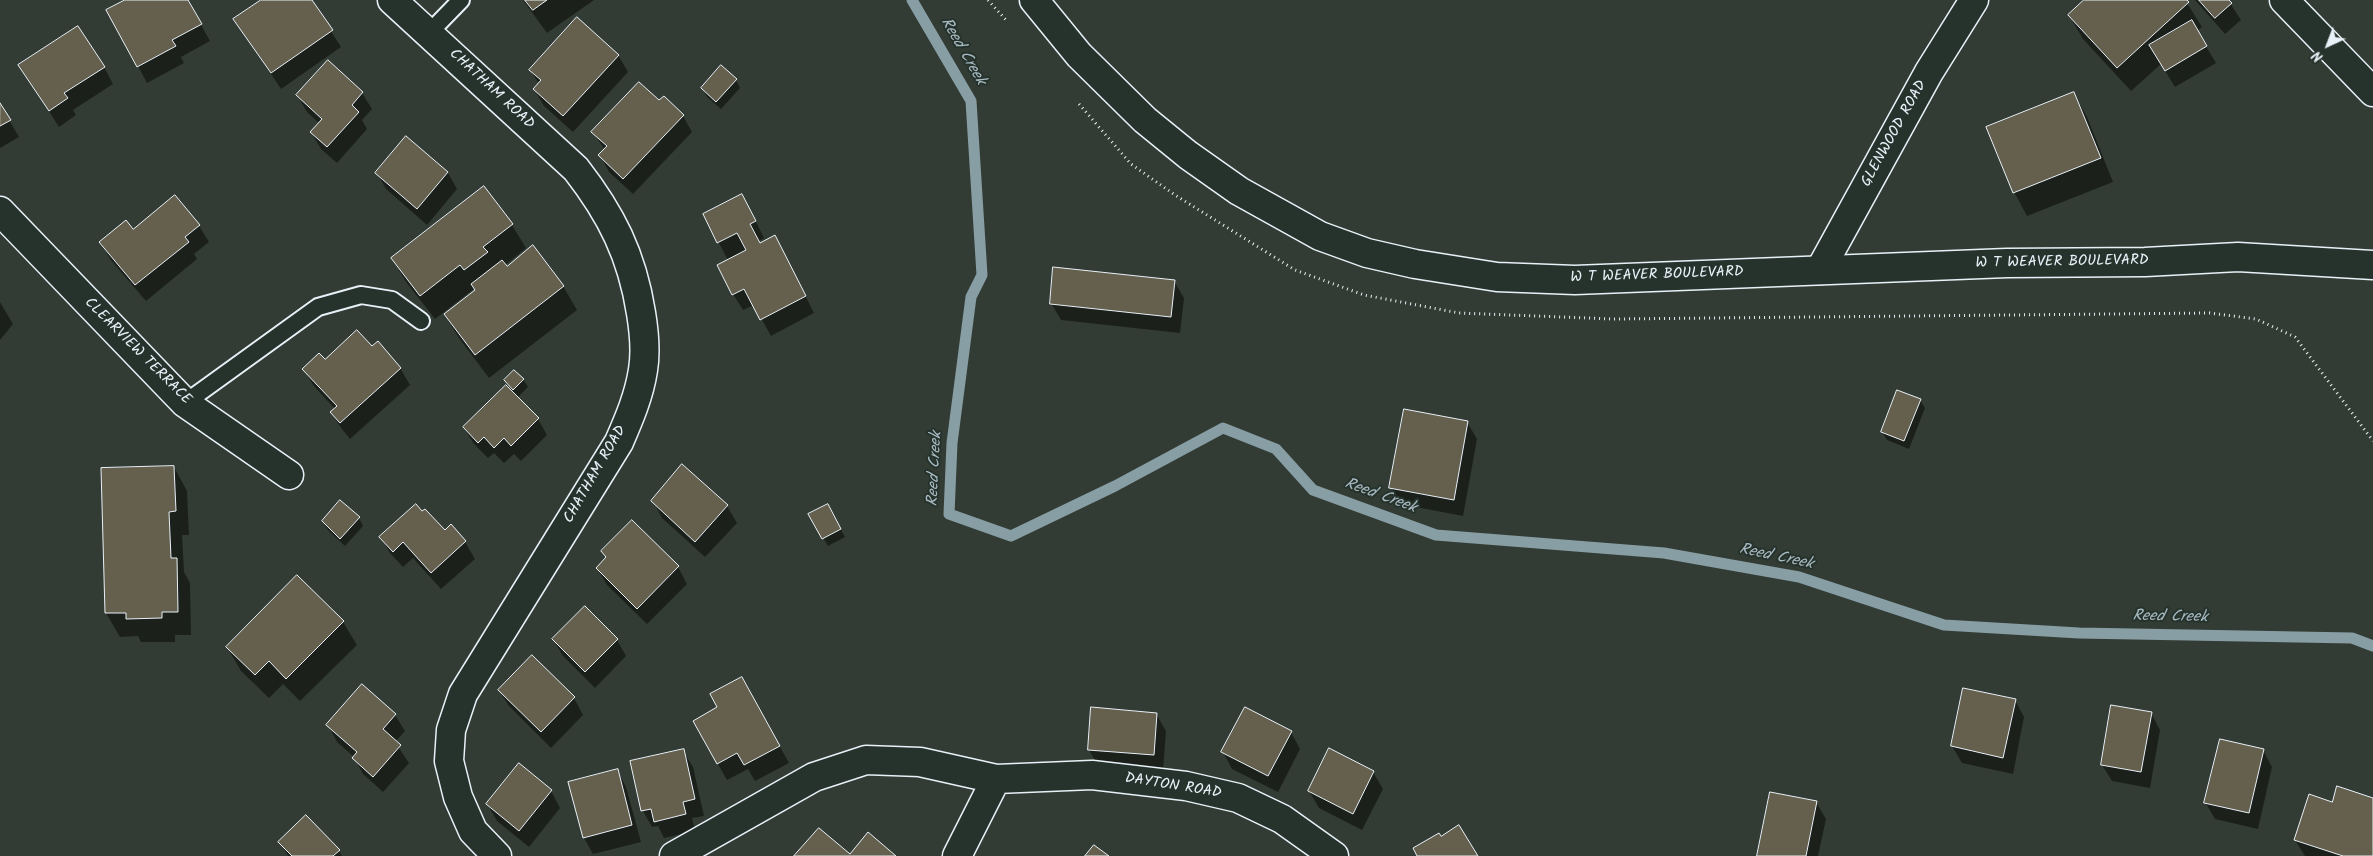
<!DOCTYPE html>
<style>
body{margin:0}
#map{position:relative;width:2373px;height:856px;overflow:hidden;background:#333c34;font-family:Kalam,sans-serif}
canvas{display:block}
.north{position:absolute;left:2303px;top:20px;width:50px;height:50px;-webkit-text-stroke:4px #26332d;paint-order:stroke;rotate:223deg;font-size:14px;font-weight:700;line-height:20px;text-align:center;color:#e8f1f8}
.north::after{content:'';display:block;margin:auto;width:18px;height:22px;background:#e8f1f8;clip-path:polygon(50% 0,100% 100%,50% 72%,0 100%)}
</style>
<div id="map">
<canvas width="2373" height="856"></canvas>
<div class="north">N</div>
</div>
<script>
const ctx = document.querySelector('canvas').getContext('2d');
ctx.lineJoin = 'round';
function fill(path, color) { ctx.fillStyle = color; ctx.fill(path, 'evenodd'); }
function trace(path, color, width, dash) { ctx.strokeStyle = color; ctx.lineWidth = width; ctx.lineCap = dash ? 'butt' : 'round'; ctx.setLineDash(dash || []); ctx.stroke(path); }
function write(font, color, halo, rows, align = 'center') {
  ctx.font = font + ' Kalam,sans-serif'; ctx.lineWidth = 4; ctx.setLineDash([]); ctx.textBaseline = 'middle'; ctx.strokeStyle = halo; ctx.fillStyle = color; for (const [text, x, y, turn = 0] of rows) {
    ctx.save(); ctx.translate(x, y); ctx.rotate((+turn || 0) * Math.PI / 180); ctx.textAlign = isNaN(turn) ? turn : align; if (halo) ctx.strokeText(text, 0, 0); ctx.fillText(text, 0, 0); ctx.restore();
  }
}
fill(new Path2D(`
 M127,0H187L210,41L181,57L184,63L147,83L138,66Z
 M263,0H311L341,47L281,89L235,20Z
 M523,0H594L547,33Z
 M2086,0H2185L2202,27L2197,31L2216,63L2175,87L2161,64L2131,91L2083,39L2069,15Z
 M2195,0H2228L2241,20L2225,34Z
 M618,55L628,72L573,132L544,106L534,89L539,84L530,70Z
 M20,66L104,67L113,84L73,110L76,115L59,127Z
 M736,80L740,88L721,109L707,97L702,88Z
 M362,93L372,109L362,120L367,129L337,163L321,149L311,132L319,123L307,112L297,95Z
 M2074,94L2087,117L2113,182L2027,216L2014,192Z
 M659,102L683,116L692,132L633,194L609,172L600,155L605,150L593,132Z
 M0,105L19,137L0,148Z
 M406,138L448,173L457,189L427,225L386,189L377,173Z
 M483,188L512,225L526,248L505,265L506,267L563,286L577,310L489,378L459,338L445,315L476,291L475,288L435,319L406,282L392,258Z
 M175,197L199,226L209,242L194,254L197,259L146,301L110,259L101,242L133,231Z
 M751,212L764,238L759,241L760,244L784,253L814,313L771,336L754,305L743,310L733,294L728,260L704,215Z
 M1174,281L1184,298L1180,333L1061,320L1051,303Z
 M0,302L13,324L0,340Z
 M372,348L400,368L410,385L350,439L341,428L331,412L335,409L313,385L304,369Z
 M523,379L528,387L517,398L538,419L547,435L521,461L514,454L504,463L494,453L488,458L474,444L464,428L511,390L505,380Z
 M1920,400L1925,408L1909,449L1887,440L1882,432Z
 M1467,422L1477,439L1463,516L1400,504L1391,487Z
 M682,466L727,506L737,523L705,557L662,518L653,501Z
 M174,467L187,491L189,535H182L184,572L190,583L191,635H175V642H141L138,636L120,637L106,613L102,469Z
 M827,505L845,537L828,546L810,515Z
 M359,518L363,526L345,546L328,530L323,522Z
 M632,522L678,567L687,584L647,624L607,585L597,568L607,559L603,552Z
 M451,526L465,542L475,559L441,589L413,558L403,567L390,553L381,537L445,532Z
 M343,622L357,645L300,701L283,684L269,698L241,671L227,647Z
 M553,639L617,640L626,656L595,688L563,656Z
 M362,686L395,715L405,731L395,742L409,763L383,792L363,774L354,757L337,742L328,725Z
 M499,690L574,698L583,715L551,748L509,706Z
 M751,695L789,763L755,781L748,769L727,780L694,722Z
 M2015,700L2024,717L2013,774L1962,763L1952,746Z
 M2151,713L2160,730L2150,788L2112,781L2102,765Z
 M1156,714L1166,731L1163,771L1098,766L1089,750Z
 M1291,732L1300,749L1278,792L1232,769L1223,752Z
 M2263,750L2272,767L2258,829L2215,819L2205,802Z
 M683,751L693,767L704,816L692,818L695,831L664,838L658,826L652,827L643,811L631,762Z
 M617,770L626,787L641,842L593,854L584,838L569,783Z
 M1373,772L1383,789L1362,830L1319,808L1309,791Z
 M551,791L560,808L529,847L497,821L487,804Z
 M2373,799V856H2305L2295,840L2333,803Z
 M1816,802L1826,819L1818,856H1759Z
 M280,842L339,851L342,856H288Z`), '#0007');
trace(new Path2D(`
 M912,0L971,101L982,275L971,297L952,443L949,514L1011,536L1115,486L1223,428L1276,449L1313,490L1436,535L1664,553L1799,577L1944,625L2079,633L2352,638L2373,646`), '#889ea5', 11);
const building = new Path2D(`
 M125,0H188L202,24L172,40L176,46L137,67L106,10Z
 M261,0H312L333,30L271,73L233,19Z
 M525,0H547L533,10Z
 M2084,0H2187L2189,2L2117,68L2068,15Z
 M2199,0H2229L2232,3L2215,18Z
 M577,17L619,55L563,116L533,89L541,80L529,70Z
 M2192,20L2207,46L2165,71L2149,45Z
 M78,26L105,67L64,93L68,98L49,111L18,65Z
 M328,60L363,92L352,105L359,112L327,147L310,132L322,119L296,95Z
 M721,65L737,79L716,102L701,88Z
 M639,82L659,100L664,96L684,115L623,179L598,155L607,146L591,132Z
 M2074,92L2101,158L2013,193L1986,127Z
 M0,103L11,120L0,126Z
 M406,136L448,172L417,209L375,173Z
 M484,186L513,224L483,247L488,252L464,270L460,265L420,296L391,258Z
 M742,194L756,221L750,224L760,243L775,235L806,296L760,320L744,289L732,295L717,265L746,250L737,233L717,243L703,214Z
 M175,195L200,225L185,237L189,242L135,285L99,242L126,220L133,229Z
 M533,245L564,286L475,355L444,314L475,290L471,284L502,260L507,266Z
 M1053,267L1175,280L1171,317L1050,304Z
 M357,330L372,346L378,341L401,368L340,423L330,412L337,406L302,369L319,353L325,359Z
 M514,370L524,379L513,390L504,380Z
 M506,385L539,418L511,446L504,438L494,448L484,437L478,443L463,427Z
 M1897,390L1921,399L1904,441L1881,432Z
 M1404,409L1468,421L1454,500L1389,488Z
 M682,464L728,505L695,542L651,501Z
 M174,466L176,511L169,512L171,558H177L178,612H162V618L126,619V613H105L101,468Z
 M340,500L360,517L340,539L322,521Z
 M416,504L422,511L425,509L445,530L451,524L466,541L431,573L403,542L393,552L379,537Z
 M828,504L841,529L822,539L808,514Z
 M632,520L679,566L637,609L596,568L606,557L601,551Z
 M297,575L344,621L286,679L269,661L255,675L226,647Z
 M585,606L618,639L585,672L552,639Z
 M532,655L575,697L541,732L498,690Z
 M742,677L780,746L744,765L737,753L717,764L693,721L717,707L710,694Z
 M362,684L396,714L383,729L401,745L373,777L352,758L357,752L326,725Z
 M1963,688L2016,699L2003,758L1951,746Z
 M2111,705L2152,712L2141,772L2101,765Z
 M1091,707L1157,713L1154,755L1088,750Z
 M1245,707L1292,731L1268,776L1221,752Z
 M2220,739L2264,749L2249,813L2204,803Z
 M1329,748L1374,771L1353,814L1308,791Z
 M684,749L695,799L683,802L686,814L654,822L651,809L641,811L630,761Z
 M519,763L552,790L519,831L486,804Z
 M618,769L632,825L583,838L568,782Z
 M2337,786L2373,798V856H2343L2294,840L2309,794L2332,802Z
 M1770,792L1817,801L1806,856H1757Z
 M306,815L340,850L333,856H292L278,842Z
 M1459,825L1478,856H1417L1413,848L1439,833L1441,836Z
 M819,828L850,854L868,832L896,856H794Z
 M1094,845L1109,856H1085Z`);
fill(building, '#655f4e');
trace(building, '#e8f1f8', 1);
const lane = new Path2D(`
 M429,33L461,0
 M185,403L318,307L361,295L392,300L421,321`);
const street = new Path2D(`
 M392,0L576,169C611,214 632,255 641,313C644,331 646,352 643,370C639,396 629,419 619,442L463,694L451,730L449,761L458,797L473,831L497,856
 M2284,0L2373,92
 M0,211L185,403L289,475
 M1820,270L1929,72L1974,0
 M674,856L814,777L866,760L920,762L996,779L1092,775L1186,786L1238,798L1282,819L1334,856
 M957,856L996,779`);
const secondary = new Path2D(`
 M1034,0L1079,55L1145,120L1188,155L1239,191L1320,236L1367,253L1415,264L1497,277L1575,280L2007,263L2145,262L2238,257L2373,265`);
trace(lane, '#e8f1f8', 20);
trace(street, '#e8f1f8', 31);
trace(secondary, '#e8f1f8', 31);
trace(new Path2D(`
 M988,0L1006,20
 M1079,104L1131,164L1175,195L1295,270L1364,295L1459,313L1613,319L2210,313L2256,319L2295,337L2373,441`), '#e8f1f8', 3, [1, 4]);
trace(lane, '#26332d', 16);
trace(street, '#26332d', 28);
trace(secondary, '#26332d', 28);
write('15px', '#e8f1f8', '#26332d', [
 ["CHATHAM ROAD",491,90,43],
 ["GLENWOOD ROAD",1895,134,-61],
 ["W T WEAVER BOULEVARD",2062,263,-1],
 ["W T WEAVER BOULEVARD",1657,276,-2],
 ["CLEARVIEW TERRACE",137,352,45],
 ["CHATHAM ROAD",596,475,-60],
 ["DAYTON ROAD",1173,787,9]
]);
write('italic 16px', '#a8bac1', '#26332d', [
 ["Reed Creek",962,52,60],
 ["Reed Creek",936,469,-87],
 ["Reed Creek",1380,497,20],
 ["Reed Creek",1776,558,12],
 ["Reed Creek",2170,618,1]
]);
</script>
